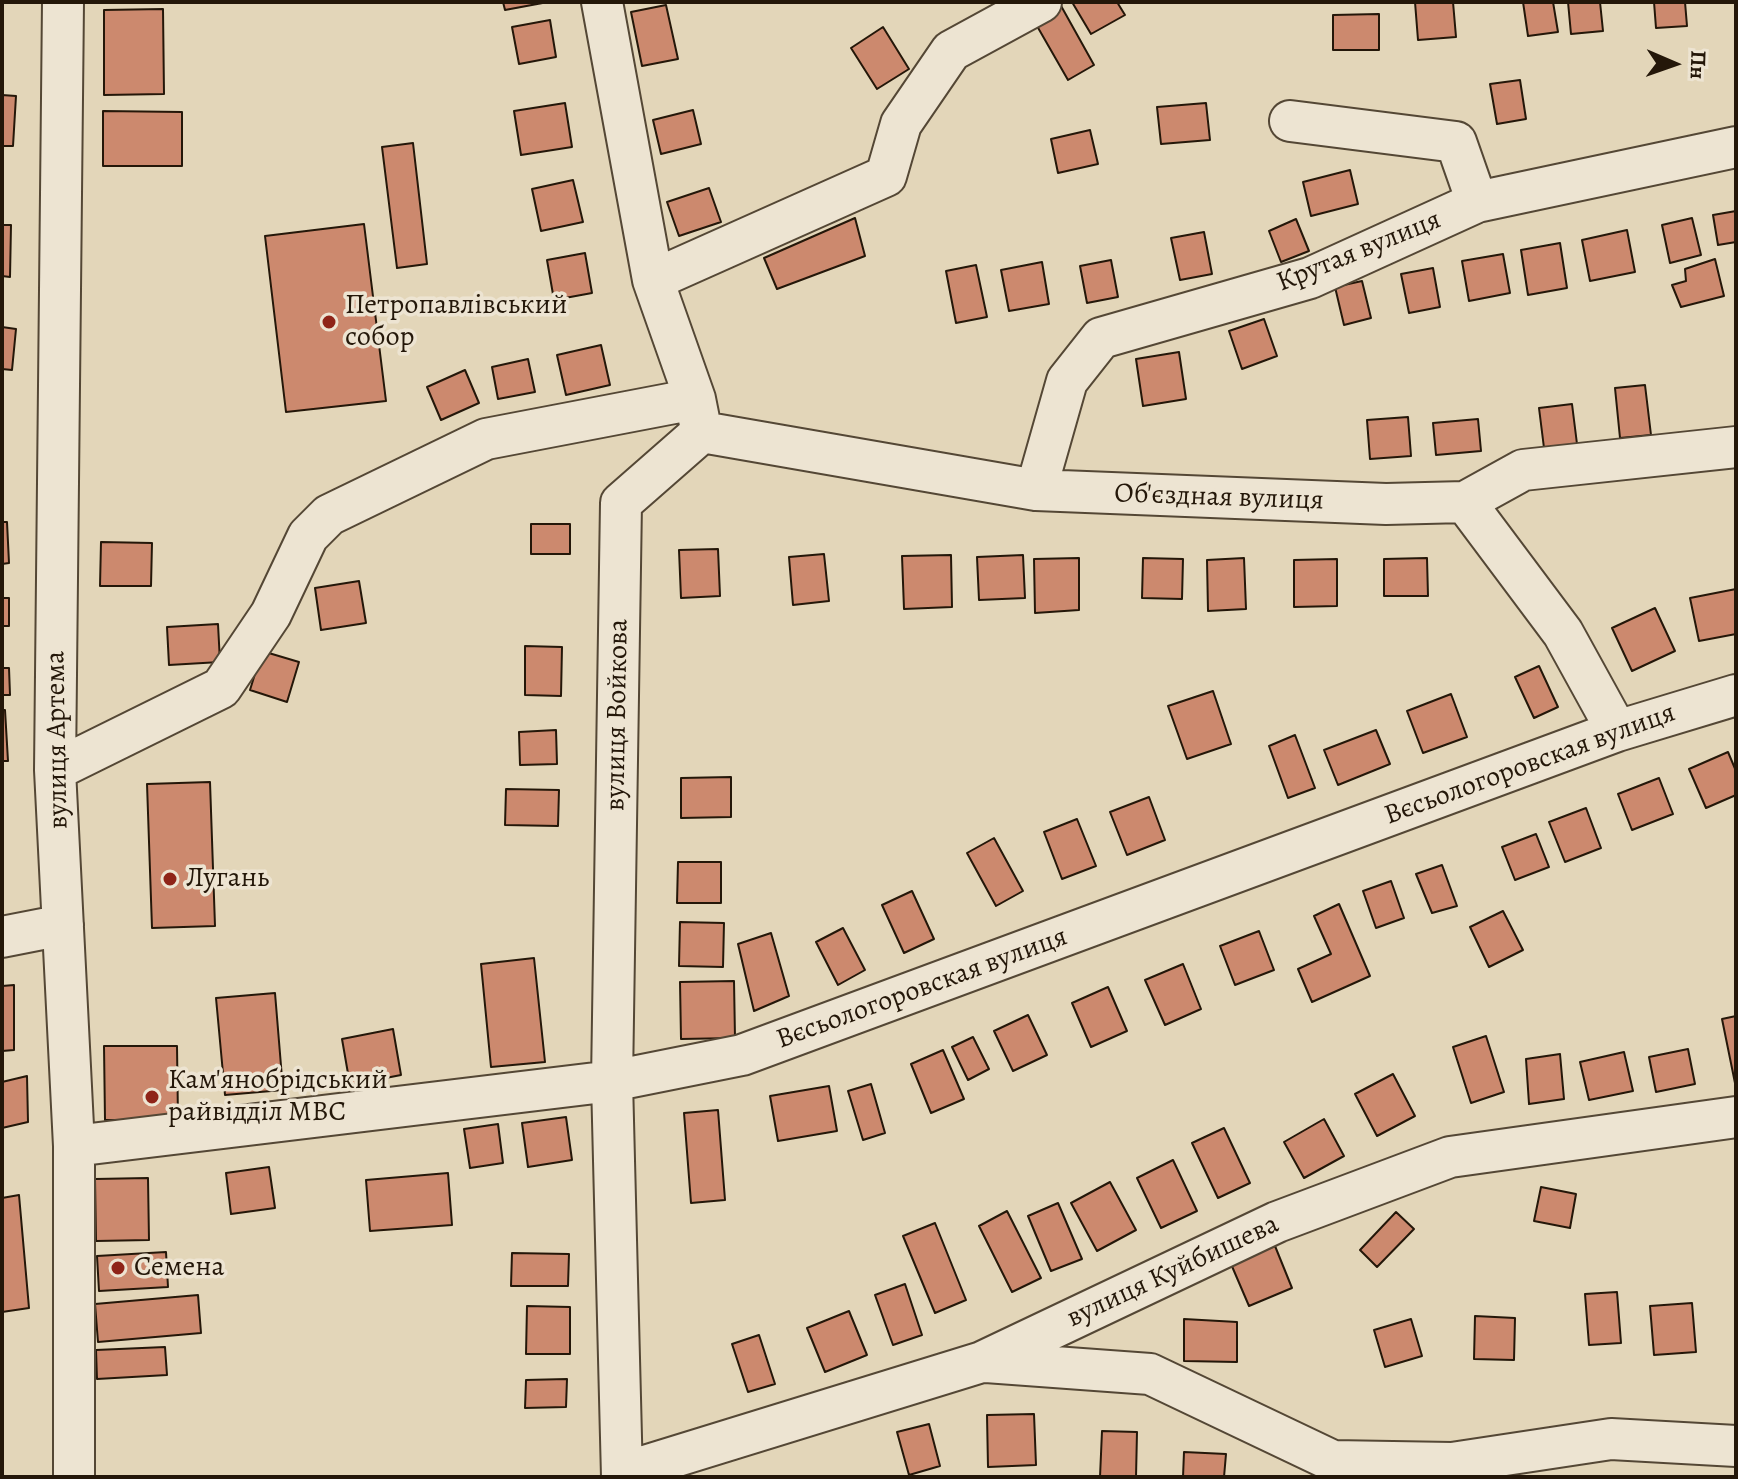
<!DOCTYPE html>
<meta charset="utf-8">
<style>
body{margin:0}
#map{position:relative;width:1738px;height:1479px;overflow:hidden;background:#e3d6b9;font-family:Alegreya,serif}
canvas{display:block}
.frame{position:absolute;inset:0;border:4px solid #241709;pointer-events:none}
.north{position:absolute;left:1634px;top:24px;width:80px;height:80px;-webkit-text-stroke:6px #ede4d2;paint-order:stroke;rotate:92deg;font-size:22px;font-weight:700;line-height:32px;text-align:center;color:#241709}
.north::after{content:'';display:block;margin:auto;width:28px;height:36px;background:#241709;clip-path:polygon(50% 0,100% 100%,50% 72%,0 100%)}
</style>
<div id="map">
<canvas width="1738" height="1479"></canvas>
<div class="frame"></div>
<div class="north">Пн</div>
</div>
<script>
const ctx = document.querySelector('canvas').getContext('2d');
ctx.lineJoin = 'round';
function fill(path, color) { ctx.fillStyle = color; ctx.fill(path, 'evenodd'); }
function trace(path, color, width, dash) { ctx.strokeStyle = color; ctx.lineWidth = width; ctx.lineCap = dash ? 'butt' : 'round'; ctx.setLineDash(dash || []); ctx.stroke(path); }
function write(font, color, halo, rows, align = 'center') {
  ctx.font = font + ' Alegreya,serif'; ctx.lineWidth = 7; ctx.setLineDash([]); ctx.textBaseline = 'middle'; ctx.strokeStyle = halo; ctx.fillStyle = color; for (const [text, x, y, turn = 0] of rows) {
    ctx.save(); ctx.translate(x, y); ctx.rotate((+turn || 0) * Math.PI / 180); ctx.textAlign = isNaN(turn) ? turn : align; if (halo) ctx.strokeText(text, 0, 0); ctx.fillText(text, 0, 0); ctx.restore();
  }
}
const building = new Path2D(`
 M503,2H548L505,10Z
 M1072,2H1117L1125,15L1091,34Z
 M1415,2H1453L1456,37L1418,40Z
 M1523,2H1553L1558,32L1528,36Z
 M1568,2H1600L1603,31L1571,34Z
 M1654,2H1685L1687,26L1656,28Z
 M1060,4L1094,65L1068,80L1033,19Z
 M666,5L678,59L642,66L631,12Z
 M163,9L164,94L104,95V10Z
 M1379,14V50H1333V15Z
 M550,20L556,57L519,64L512,27Z
 M883,27L909,69L877,89L851,48Z
 M1520,80L1526,119L1497,124L1490,84Z
 M2,95L16,96L13,146H2Z
 M565,103L572,147L521,155L514,111Z
 M1206,103L1210,140L1161,144L1157,107Z
 M693,110L701,144L661,154L653,120Z
 M103,111L182,112V166H103Z
 M1090,130L1098,164L1058,173L1051,139Z
 M413,143L427,264L397,268L382,147Z
 M1350,170L1358,204L1311,216L1303,182Z
 M573,180L583,222L541,231L532,189Z
 M709,188L721,222L679,236L667,202Z
 M1736,211V242L1718,245L1713,215Z
 M855,218L865,256L777,289L764,258Z
 M1692,218L1701,255L1670,263L1662,225Z
 M1296,219L1309,251L1281,262L1269,231Z
 M364,224L386,401L286,412L265,236Z
 M2,225H11L10,277L2,276Z
 M1627,230L1635,272L1590,281L1582,240Z
 M1204,232L1212,274L1180,280L1171,238Z
 M1560,243L1567,288L1528,295L1521,250Z
 M585,253L592,293L554,300L547,260Z
 M1503,254L1510,293L1469,301L1462,261Z
 M1715,259L1724,296L1681,307L1672,285L1686,281L1685,269Z
 M1111,260L1118,297L1087,303L1080,266Z
 M1042,262L1049,304L1009,311L1001,270Z
 M976,265L987,317L956,323L946,271Z
 M1433,268L1440,307L1409,313L1401,274Z
 M1362,281L1371,318L1344,325L1335,287Z
 M1264,319L1277,356L1242,369L1229,331Z
 M2,327L16,329L12,370L2,369Z
 M601,345L610,385L566,395L557,355Z
 M1179,352L1186,399L1143,406L1136,359Z
 M528,359L535,392L498,399L492,367Z
 M465,370L479,403L441,420L427,387Z
 M1645,385L1651,435L1620,438L1615,388Z
 M1572,404L1577,444L1544,448L1539,408Z
 M1408,417L1411,456L1370,459L1367,420Z
 M1478,419L1481,451L1436,455L1433,423Z
 M2,522H7L9,563L2,564Z
 M531,524H570V554H531Z
 M101,542L152,543L151,586H100Z
 M718,549L720,596L681,598L679,550Z
 M824,554L829,601L793,605L789,557Z
 M951,555L952,607L904,609L902,556Z
 M1023,555L1025,598L979,600L977,557Z
 M1079,558V610L1035,613L1034,559Z
 M1143,558L1183,559L1182,599L1142,598Z
 M1244,558L1246,609L1208,611L1207,560Z
 M1427,558L1428,596H1384V559Z
 M1337,559V606L1294,607V560Z
 M359,581L366,623L321,630L315,588Z
 M1736,589V634L1699,641L1690,598Z
 M2,598H9V626H2Z
 M1655,608L1675,651L1632,671L1612,628Z
 M218,624L220,662L169,665L167,627Z
 M525,646L562,647L561,696L525,695Z
 M262,651L299,662L287,702L250,690Z
 M1539,666L1558,707L1534,718L1515,677Z
 M2,668H9L10,695H2Z
 M1213,691L1231,744L1187,759L1168,706Z
 M1451,694L1467,737L1423,753L1407,711Z
 M2,710H5L8,761H2Z
 M556,730L557,764L520,765L519,732Z
 M1376,730L1390,764L1338,785L1324,750Z
 M1295,735L1315,788L1288,798L1269,746Z
 M1728,752L1736,771V795L1706,808L1689,769Z
 M731,777V817L681,818V778Z
 M1659,778L1673,814L1632,830L1618,794Z
 M210,782L215,926L152,928L147,784Z
 M506,789L559,790L558,826L505,825Z
 M1149,797L1165,840L1127,855L1110,812Z
 M1586,808L1601,848L1565,862L1549,822Z
 M1077,819L1096,866L1062,879L1044,832Z
 M1536,834L1549,867L1515,880L1502,847Z
 M994,838L1023,891L996,906L967,853Z
 M678,862H721V903H677Z
 M1442,865L1457,906L1432,913L1416,874Z
 M1391,881L1404,918L1376,928L1363,891Z
 M912,891L934,939L904,953L882,905Z
 M1339,904L1370,976L1312,1002L1298,969L1331,954L1314,916Z
 M1503,911L1523,950L1489,967L1470,927Z
 M680,922L724,923L723,967L679,966Z
 M843,928L865,970L838,985L816,942Z
 M1259,931L1274,970L1235,985L1220,946Z
 M771,933L789,996L754,1011L738,944Z
 M534,958L545,1062L491,1067L481,964Z
 M1183,964L1201,1009L1165,1025L1145,980Z
 M734,981L735,1038L681,1039L680,982Z
 M14,985V1050L2,1051V986Z
 M1108,987L1127,1031L1091,1047L1072,1003Z
 M275,993L283,1090L225,1095L216,998Z
 M1028,1015L1047,1055L1013,1071L994,1031Z
 M1736,1016V1083H1735L1722,1019Z
 M393,1029L401,1075L350,1085L342,1039Z
 M1486,1036L1504,1092L1471,1103L1453,1047Z
 M973,1037L989,1069L968,1080L952,1047Z
 M104,1046H177L178,1120H105Z
 M1688,1049L1695,1084L1656,1092L1649,1057Z
 M943,1050L964,1099L931,1113L911,1064Z
 M1624,1052L1633,1091L1589,1100L1580,1062Z
 M1560,1054L1564,1099L1529,1104L1526,1059Z
 M1393,1074L1415,1116L1377,1136L1355,1094Z
 M27,1076L28,1122L2,1128V1082Z
 M871,1084L885,1133L863,1140L848,1091Z
 M829,1086L837,1131L778,1141L770,1096Z
 M718,1110L725,1200L691,1203L684,1113Z
 M566,1117L572,1160L528,1167L522,1123Z
 M1324,1119L1344,1156L1304,1178L1284,1142Z
 M498,1124L503,1163L470,1168L464,1129Z
 M1224,1128L1250,1183L1218,1198L1192,1143Z
 M1173,1160L1197,1211L1161,1228L1137,1178Z
 M269,1167L275,1208L231,1214L226,1173Z
 M448,1173L452,1225L370,1231L366,1180Z
 M148,1178L149,1240L96,1241L95,1179Z
 M1110,1182L1136,1230L1097,1251L1071,1203Z
 M1541,1187L1576,1194L1570,1228L1534,1221Z
 M19,1195L29,1308L2,1312V1198Z
 M1058,1203L1082,1259L1051,1271L1028,1216Z
 M1007,1211L1041,1278L1012,1292L979,1226Z
 M1396,1212L1414,1229L1377,1267L1360,1250Z
 M935,1223L966,1300L935,1313L903,1236Z
 M1275,1246L1292,1288L1249,1306L1231,1264Z
 M166,1252L168,1287L99,1291L97,1256Z
 M512,1253L569,1254L568,1286H511Z
 M905,1284L922,1335L893,1345L875,1295Z
 M1617,1292L1621,1343L1589,1345L1585,1294Z
 M198,1295L201,1333L98,1342L95,1304Z
 M1692,1303L1696,1352L1654,1355L1650,1306Z
 M527,1306L570,1307V1354H526Z
 M849,1311L867,1355L825,1372L807,1328Z
 M1475,1316L1515,1318L1514,1360L1474,1359Z
 M1184,1319L1237,1322V1362L1184,1361Z
 M1411,1319L1422,1356L1385,1367L1374,1330Z
 M759,1335L775,1384L748,1392L732,1344Z
 M165,1347L167,1375L97,1379L96,1350Z
 M567,1379L566,1407L525,1408L526,1380Z
 M1034,1414L1036,1465L988,1467L987,1415Z
 M929,1424L940,1466L909,1475L897,1432Z
 M1102,1431L1137,1432L1136,1477H1100Z
 M1184,1452L1226,1454L1224,1477H1183Z`);
fill(building, '#cc896e');
trace(building, '#241709', 2);
const minor = new Path2D(`
 M63,2L55,770L74,1146V1477
 M602,2L653,280L695,399L700,424
 M1290,121L1456,142L1477,202
 M653,280L886,176L901,124L951,51L1041,2
 M702,432L1036,490L1386,504L1465,502L1563,633L1617,731
 M1036,490L1067,381L1101,338L1310,278L1477,202L1736,147
 M1465,502L1523,470L1736,447
 M55,770L221,688L271,614L308,536L329,515L486,439L695,399
 M2,937L63,925
 M74,1146L612,1081L742,1055L1617,731L1736,695
 M986,1362L1150,1374L1333,1461L1452,1463L1611,1439L1736,1446
 M622,1473L982,1362L1277,1222L1450,1157L1736,1117
 M622,1477L612,1081L621,503L702,432`);
trace(minor, '#544735', 44);
trace(minor, '#ede4d2', 40);
for (const [x, y, r, color] of [
 [329,322,8,"#8f2418"],
 [170,879,8,"#8f2418"],
 [152,1097,8,"#8f2418"],
 [118,1268,8,"#8f2418"]
]) { const dot = new Path2D(); dot.arc(x, y, r, 0, 2 * Math.PI); ctx.fillStyle = color; ctx.fill(dot); trace(dot, '#ede4d2', 3); }
write('28px', '#241709', '#ede4d2', [
 ["Крутая вулиця",1359,252,-22],
 ["Об'єздная вулиця",1219,498,2],
 ["вулиця Войкова",618,715,-89],
 ["вулиця Артема",58,740,-91],
 ["Вєсьологоровская вулиця",1530,765,-20],
 ["Вєсьологоровская вулиця",922,989,-20],
 ["вулиця Куйбишева",1173,1272,-25]
]);
write('28px', '#241709', '#ede4d2', [
 ["Петропавлівський",345,306],
 ["собор",345,338],
 ["Лугань",186,879],
 ["Кам'янобрідський",168,1081],
 ["райвідділ МВС",168,1113],
 ["Семена",134,1268]
], 'left');
</script>
